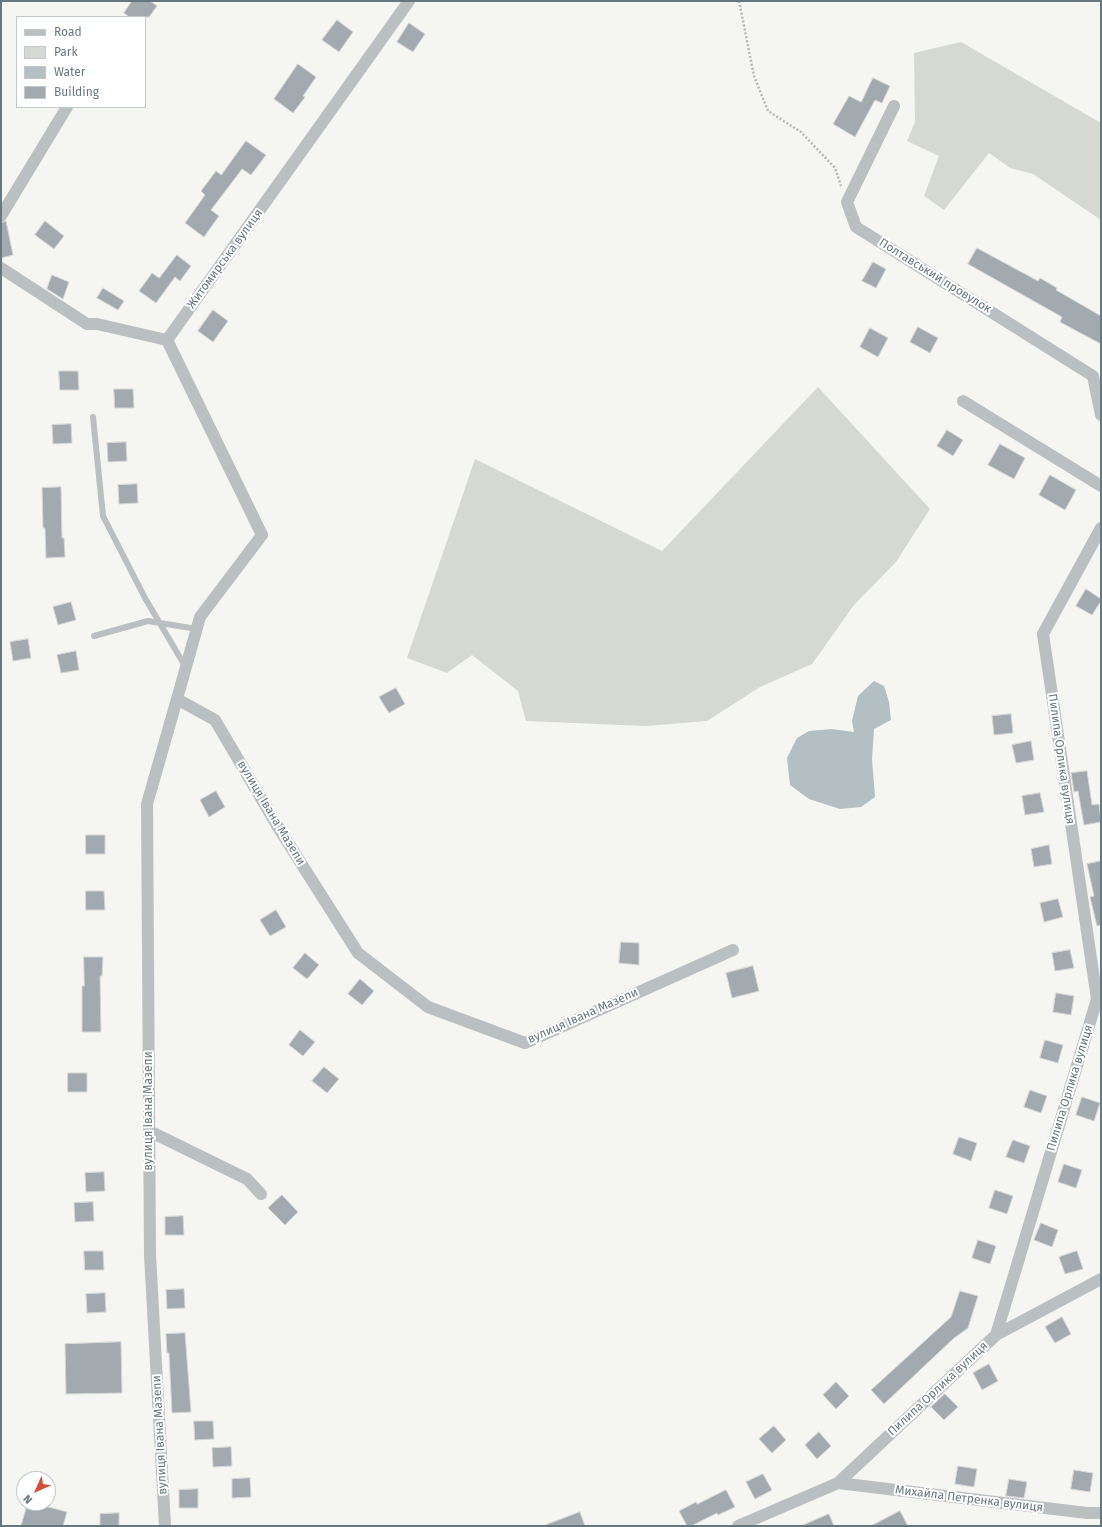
<!DOCTYPE html>
<meta charset="utf-8">
<style>
body{margin:0}
#map{position:relative;width:1102px;height:1527px;overflow:hidden;background:#f5f5f2;font-family:"Fira Sans",sans-serif}
canvas{display:block}
.frame{position:absolute;inset:0;border:2px solid #677780;pointer-events:none}
.legend{position:absolute;left:16px;top:16px;width:130px;height:92px;box-sizing:border-box;background:#fff;border:1px solid #c2c9cc;margin:0;padding:5px 7px;list-style:none;font-size:12px;color:#677780}
.legend li{display:flex;align-items:center;gap:8px;height:20px}
.legend b{width:20px;border:1px solid #c2c9cc}
.north{position:absolute;left:16px;top:1471px;width:40px;height:40px;box-sizing:border-box;background:#fff;border:1px solid #c2c9cc;border-radius:50%;rotate:225deg;font-size:11px;font-weight:700;line-height:16px;text-align:center;color:#677780}
.north::after{content:'';display:block;margin:auto;width:14px;height:18px;background:#cf5038;clip-path:polygon(50% 0,100% 100%,50% 72%,0 100%)}
</style>
<div id="map">
<canvas width="1102" height="1527"></canvas>
<div class="frame"></div>
<ul class="legend">
<li><b style="height:5px;background:#babfc2"></b>Road</li>
<li><b style="height:11px;background:#d5d9d2"></b>Park</li>
<li><b style="height:11px;background:#b3bfc2"></b>Water</li>
<li><b style="height:11px;background:#a2aaaf"></b>Building</li>
</ul>
<div class="north">N</div>
</div>
<script>
const ctx = document.querySelector('canvas').getContext('2d');
ctx.lineJoin = 'round';
function fill(path, color) { ctx.fillStyle = color; ctx.fill(path, 'evenodd'); }
function trace(path, color, width, dash) { ctx.strokeStyle = color; ctx.lineWidth = width; ctx.lineCap = dash ? 'butt' : 'round'; ctx.setLineDash(dash || []); ctx.stroke(path); }
function write(font, color, halo, rows, align = 'center') {
  ctx.font = font + ' "Fira Sans",sans-serif'; ctx.lineWidth = 4; ctx.setLineDash([]); ctx.textBaseline = 'middle'; ctx.strokeStyle = halo; ctx.fillStyle = color; for (const [text, x, y, turn = 0] of rows) {
    ctx.save(); ctx.translate(x, y); ctx.rotate((+turn || 0) * Math.PI / 180); ctx.textAlign = isNaN(turn) ? turn : align; if (halo) ctx.strokeText(text, 0, 0); ctx.fillText(text, 0, 0); ctx.restore();
  }
}
fill(new Path2D(`
 M961,42L1101,123V220L1033,174L1010,168L989,153L944,210L924,196L939,156L907,141L915,122L914,53Z
 M818,387L930,509L896,562L854,605L812,664L760,687L707,721L645,726L526,721L518,691L472,655L447,673L407,658L475,459L662,551Z`), '#d5d9d2');
fill(new Path2D(`
 M874,681L884,686L889,702L891,720L874,729L872,759L875,797L861,807L840,809L809,799L790,785L787,758L797,738L809,731L831,729L854,732L852,721L858,696Z`), '#b3bfc2');
const building = new Path2D(`
 M132,1H150L157,6L149,17H129L124,13Z
 M337,20L353,32L339,52L322,40Z
 M409,23L425,34L413,52L397,42Z
 M298,64L316,77L303,96L305,97L293,113L274,99Z
 M873,78L890,86L882,103L875,100L855,137L833,124L849,96L861,102Z
 M246,141L266,155L251,175L242,169L211,210L219,216L204,237L185,223L205,195L201,191L216,171L221,175Z
 M6,221L13,255L1,258V223Z
 M45,221L64,236L54,249L35,235Z
 M977,248L1038,281L1040,278L1057,288L1056,290L1101,316V344L1060,322L1062,317L968,264Z
 M177,255L191,266L180,281L175,277L156,303L139,291L152,273L159,278Z
 M873,262L886,269L876,288L862,281Z
 M52,275L69,282L63,299L47,289Z
 M103,288L124,301L118,310L97,298Z
 M213,310L228,321L213,342L198,331Z
 M918,327L938,338L930,353L910,342Z
 M870,328L888,338L878,357L860,347Z
 M59,371H78L79,390H60Z
 M114,389H133L134,408H115Z
 M71,424L72,443L53,444L52,425Z
 M947,430L963,440L953,456L937,446Z
 M126,442L127,461L108,462L107,443Z
 M1000,444L1025,458L1014,479L988,465Z
 M1050,475L1076,490L1065,510L1039,495Z
 M137,484L138,503L119,504L118,485Z
 M61,487L62,538H64L65,557L46,558L45,528H43L42,488Z
 M1086,589L1101,599V601L1092,615L1076,606Z
 M71,602L76,620L58,625L53,607Z
 M28,639L31,658L13,661L10,642Z
 M76,651L79,670L61,673L57,655Z
 M396,688L405,704L389,713L379,697Z
 M1011,714L1013,733L994,735L992,716Z
 M1031,741L1034,760L1016,763L1012,745Z
 M1087,771L1092,805L1099,804L1101,822L1084,825L1078,791L1074,792L1071,773Z
 M216,791L225,807L209,817L200,800Z
 M1040,793L1044,812L1025,815L1022,796Z
 M86,835H105V854H86Z
 M1049,845L1052,864L1034,867L1031,849Z
 M1101,861V925L1097,926L1090,897L1094,896L1087,864Z
 M86,891H104L105,910H86Z
 M1058,899L1063,917L1044,922L1040,903Z
 M276,910L286,927L270,936L260,920Z
 M621,942L639,943V965L619,963Z
 M1070,950L1074,968L1055,971L1052,953Z
 M305,953L319,965L307,979L293,968Z
 M84,957H103L102,976H100L101,1032H82V986H84Z
 M753,966L759,991L732,998L726,973Z
 M360,979L374,991L362,1005L348,994Z
 M1056,993L1074,996L1071,1015L1053,1012Z
 M300,1030L315,1042L303,1056L289,1045Z
 M1045,1040L1063,1045L1058,1063L1040,1058Z
 M324,1067L339,1079L327,1093L312,1081Z
 M68,1073H87V1092H68Z
 M1030,1090L1047,1096L1041,1113L1024,1107Z
 M1082,1097L1100,1103L1094,1121L1076,1115Z
 M959,1137L977,1143L971,1161L953,1154Z
 M1013,1140L1030,1146L1024,1163L1006,1157Z
 M1064,1164L1082,1170L1076,1188L1058,1182Z
 M104,1172L105,1191L86,1192L85,1173Z
 M995,1190L1013,1196L1007,1214L989,1208Z
 M282,1195L298,1212L285,1225L268,1208Z
 M93,1202L94,1221L75,1222L74,1203Z
 M183,1216L184,1235H165V1217Z
 M1041,1223L1058,1230L1052,1247L1034,1240Z
 M978,1240L996,1246L990,1264L972,1258Z
 M84,1251H103L104,1270H85Z
 M1077,1251L1083,1269L1065,1274L1059,1257Z
 M184,1289L185,1308L167,1309L166,1290Z
 M960,1291L978,1296L968,1328L954,1338L884,1404L871,1390L951,1317Z
 M105,1293L106,1312L87,1313L86,1294Z
 M1062,1317L1071,1334L1055,1343L1045,1327Z
 M185,1333L191,1412L172,1413L169,1353H167L166,1334Z
 M121,1342L122,1393L66,1394L65,1344Z
 M989,1364L998,1381L982,1390L973,1373Z
 M836,1382L849,1396L836,1409L823,1395Z
 M945,1394L958,1407L944,1420L931,1407Z
 M194,1421H213L214,1439L195,1440Z
 M774,1426L786,1440L772,1453L759,1439Z
 M819,1432L831,1446L817,1459L805,1445Z
 M231,1447L232,1466L213,1467L212,1448Z
 M958,1466L977,1469L974,1487L955,1484Z
 M1074,1470L1093,1473L1090,1492L1071,1489Z
 M763,1474L772,1490L755,1499L746,1482Z
 M250,1478L251,1497L232,1498V1479Z
 M1009,1479L1027,1482L1024,1498L1006,1496Z
 M198,1489V1508H179V1490Z
 M726,1490L735,1507L718,1515L717,1513L691,1526H687L679,1511L696,1502L697,1504Z
 M28,1503H34L67,1512L63,1526H21Z
 M900,1511L908,1526H871Z
 M580,1512L585,1526H546V1525Z
 M119,1513V1526H100V1514Z
 M829,1514L834,1526H801Z`);
fill(building, '#a2aaaf');
trace(building, '#d6d6d5', 1);
trace(new Path2D(`
 M739,1L754,76L768,111L801,132L835,168L841,186`), '#b5b9ba', 2.5, [2, 2]);
trace(new Path2D(`
 M93,417L103,516L145,598L185,666
 M94,636L148,621L197,629`), '#babfc2', 6);
trace(new Path2D(`
 M894,106L847,202L856,227L1093,376L1101,415
 M1,216L67,107
 M1,268L87,324H97L167,340
 M963,401L1101,486
 M177,699L200,617L262,535L167,340L409,1
 M149,1131L247,1179L261,1194
 M996,1335L1101,1279
 M838,1483L1087,1513H1101
 M165,1526L150,1255L147,804L177,699L215,720L278,827L358,953L428,1007L525,1043L733,950
 M738,1526L838,1483L996,1335L1097,999L1043,634L1101,528`), '#babfc2', 12);
write('12px', '#677780', '#fff', [
 ["Житомирська вулиця",225,259,-54],
 ["Полтавський провулок",935,276,32],
 ["Пилипа Орлика вулиця",1061,759,82],
 ["вулиця Івана Мазепи",271,813,59],
 ["вулиця Івана Мазепи",583,1016,-24],
 ["Пилипа Орлика вулиця",1070,1088,-73],
 ["вулиця Івана Мазепи",149,1111,-90],
 ["Пилипа Орлика вулиця",938,1389,-43],
 ["вулиця Івана Мазепи",160,1435,-93],
 ["Михайла Петренка вулиця",969,1499,7]
]);
</script>
